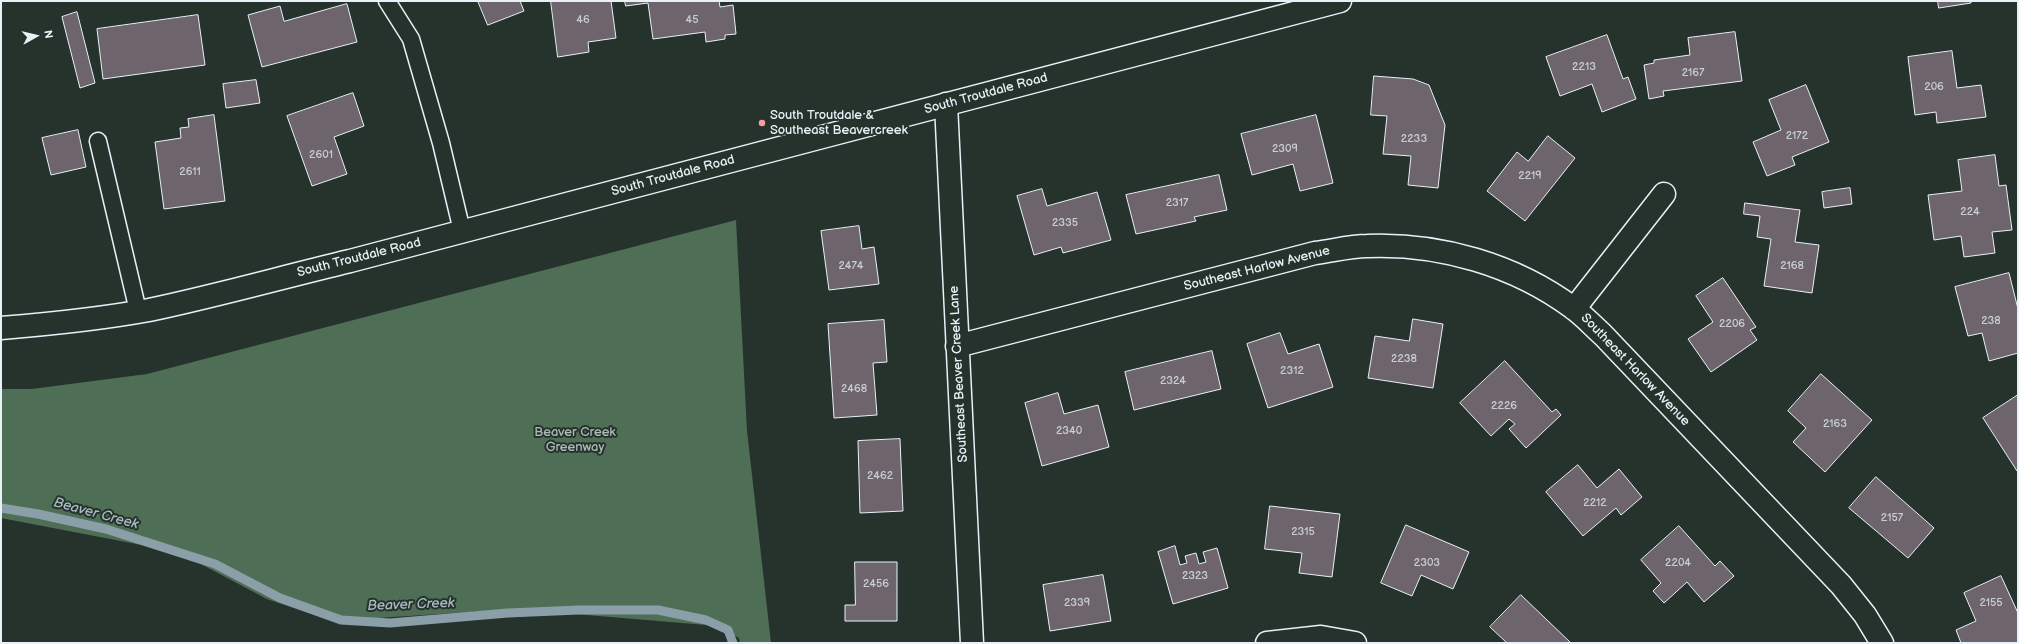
<!DOCTYPE html>
<style>
body{margin:0}
#map{position:relative;width:2019px;height:644px;overflow:hidden;background:#26332d;font-family:"Balsamiq Sans",sans-serif}
canvas{display:block}
.frame{position:absolute;inset:0;border:2px solid #e8f1f8;pointer-events:none}
.north{position:absolute;left:16px;top:16px;width:40px;height:40px;-webkit-text-stroke:3px #26332d;paint-order:stroke;rotate:82deg;font-size:11px;font-weight:700;line-height:16px;text-align:center;color:#e8f1f8}
.north::after{content:'';display:block;margin:auto;width:14px;height:18px;background:#e8f1f8;clip-path:polygon(50% 0,100% 100%,50% 72%,0 100%)}
</style>
<div id="map">
<canvas width="2019" height="644"></canvas>
<div class="frame"></div>
<div class="north">N</div>
</div>
<script>
const ctx = document.querySelector('canvas').getContext('2d');
ctx.lineJoin = 'round';
function fill(path, color) { ctx.fillStyle = color; ctx.fill(path, 'evenodd'); }
function trace(path, color, width, dash) { ctx.strokeStyle = color; ctx.lineWidth = width; ctx.lineCap = dash ? 'butt' : 'round'; ctx.setLineDash(dash || []); ctx.stroke(path); }
function write(font, color, halo, rows, align = 'center') {
  ctx.font = font + ' "Balsamiq Sans",sans-serif'; ctx.lineWidth = 4; ctx.setLineDash([]); ctx.textBaseline = 'middle'; ctx.strokeStyle = halo; ctx.fillStyle = color; for (const [text, x, y, turn = 0] of rows) {
    ctx.save(); ctx.translate(x, y); ctx.rotate((+turn || 0) * Math.PI / 180); ctx.textAlign = isNaN(turn) ? turn : align; if (halo) ctx.strokeText(text, 0, 0); ctx.fillText(text, 0, 0); ctx.restore();
  }
}
fill(new Path2D(`
 M736,220L747,431L771,643H740L739,638L718,626L515,609L332,621L267,599L178,552L1,518V389H32L147,374Z`), '#4f6e56');
trace(new Path2D(`
 M1,508L38,514L106,529L215,564L280,598L341,620L390,623L508,613L579,610H658L706,620L728,630L733,643`), '#8b9fa8', 9);
const building = new Path2D(`
 M478,1H520L524,11L488,25Z
 M551,1H611L616,38L588,42L589,52L558,57Z
 M625,1H719L720,7L733,5L736,34L725,35V39L706,42L705,32L653,39L648,3L626,6Z
 M1938,1H1971V3L1939,8Z
 M347,4L357,42L262,67L248,15L280,6L284,21Z
 M77,12L95,83L80,88L62,17Z
 M198,15L205,65L103,79L97,29Z
 M1735,32L1742,81L1663,91L1664,96L1649,99L1644,65L1654,63V60L1690,55L1688,38Z
 M1607,35L1623,79L1628,77L1636,99L1602,112L1592,84L1560,96L1546,57Z
 M1952,51L1957,88L1981,85L1986,117L1937,123L1936,112L1915,115L1908,57Z
 M1374,76L1413,79L1429,85L1445,125L1438,188L1408,185L1411,156L1383,154L1387,116L1371,115Z
 M256,80L260,103L226,108L223,84Z
 M1806,85L1829,142L1792,157L1795,165L1767,176L1753,142L1781,130L1769,100Z
 M353,93L364,126L334,137L347,174L312,186L287,116Z
 M214,115L225,201L164,209L155,142L181,138L180,128L189,127L188,119Z
 M1316,115L1333,183L1300,191L1293,164L1252,175L1241,134Z
 M78,130L86,167L51,175L42,138Z
 M1548,136L1575,158L1525,221L1487,191L1517,152L1528,161Z
 M1995,155L1999,186L2006,185L2012,230L1992,232L1995,253L1964,257L1961,236L1934,240L1928,195L1962,191L1958,160Z
 M1219,175L1227,210L1194,217L1196,221L1136,234L1126,195Z
 M1850,188L1852,204L1824,208L1822,192Z
 M1042,189L1047,206L1097,192L1111,240L1063,253L1061,247L1034,255L1017,196Z
 M1745,203L1800,210L1795,242L1819,245L1812,293L1764,286L1771,239L1757,237L1760,216L1744,214Z
 M859,226L862,249L874,247L879,284L829,290L821,231Z
 M2009,273L2018,309V353L1989,361L1982,333L1968,336L1955,287Z
 M1723,278L1756,327L1750,330L1757,340L1711,372L1688,339L1713,322L1696,296Z
 M1413,319L1443,324L1433,388L1368,378L1375,336L1409,341Z
 M884,320L887,362L873,363L877,415L834,418L828,324Z
 M1280,333L1288,354L1319,344L1333,387L1268,408L1247,344Z
 M1212,351L1221,389L1134,410L1125,372Z
 M1505,361L1552,412L1556,409L1561,415L1526,448L1509,429L1515,424L1509,419L1491,436L1460,403Z
 M1821,374L1872,420L1825,472L1793,442L1806,428L1788,411Z
 M1058,393L1064,414L1098,405L1109,447L1042,466L1025,403Z
 M2018,395V470L2017,471L1983,418Z
 M900,439L903,511L860,513L858,441Z
 M1578,465L1597,488L1619,469L1642,497L1621,515L1616,508L1583,536L1546,492Z
 M1876,477L1934,528L1908,558L1849,508Z
 M1270,506L1340,514L1332,577L1299,573L1302,553L1265,549Z
 M1406,525L1469,552L1453,589L1421,575L1412,596L1381,583Z
 M1679,526L1715,566L1720,561L1734,576L1704,602L1687,582L1664,603L1653,591L1661,583L1641,560Z
 M1175,546L1180,565L1187,563L1185,556L1196,553L1199,564L1206,562L1203,552L1217,548L1228,588L1173,604L1158,552Z
 M855,562H897V621H845V605H855Z
 M1103,575L1111,621L1050,631L1043,585Z
 M2001,576L2018,613V643H1961L1956,630L1976,621L1964,593Z
 M1521,595L1571,643H1507L1490,627Z`);
fill(building, '#6d646c');
trace(building, '#e8f1f8', 1);
const service = new Path2D(`
 M387,1L411,39L441,143L462,231
 M98,141L138,311`);
const minor = new Path2D(`
 M946,104L972,643
 M1574,309L1664,194
 M957,346L1315,253C1332,251 1350,246 1367,246C1440,243 1515,265 1573,308C1584,316 1593,326 1603,335L1841,585L1865,615L1882,643
 M1267,643L1321,637L1355,643`);
const secondary = new Path2D(`
 M1,328C50,324 100,319 149,310C216,296 283,277 350,261L1340,1`);
trace(service, '#e8f1f8', 19);
trace(minor, '#e8f1f8', 25);
trace(secondary, '#e8f1f8', 25);
trace(service, '#26332d', 16);
trace(minor, '#26332d', 22);
trace(secondary, '#26332d', 22);
for (const [x, y, r, color] of [
 [762,123,4,"#ff9aa2"]
]) { const dot = new Path2D(); dot.arc(x, y, r, 0, 2 * Math.PI); ctx.fillStyle = color; ctx.fill(dot); trace(dot, '#26332d', 1.5); }
write('11px', '#c9ced5', null, [
 ["46",583,20],
 ["45",692,20],
 ["2213",1584,67],
 ["2167",1693,73],
 ["206",1934,87],
 ["2172",1797,136],
 ["2233",1414,139],
 ["2309",1285,149],
 ["2601",321,155],
 ["2611",190,172],
 ["2219",1530,176],
 ["2317",1177,203],
 ["224",1970,212],
 ["2335",1065,223],
 ["2474",851,266],
 ["2168",1792,266],
 ["238",1991,321],
 ["2206",1732,324],
 ["2238",1404,359],
 ["2312",1292,371],
 ["2324",1173,381],
 ["2468",854,389],
 ["2226",1504,406],
 ["2163",1835,424],
 ["2340",1069,431],
 ["2462",880,476],
 ["2212",1595,503],
 ["2157",1892,518],
 ["2315",1303,532],
 ["2303",1427,563],
 ["2204",1678,563],
 ["2323",1195,576],
 ["2456",876,584],
 ["2339",1077,603],
 ["2155",1991,603]
]);
write('13px', '#e8f1f8', '#26332d', [
 ["South Troutdale Road",986,94,-15],
 ["South Troutdale Road",673,176,-15],
 ["South Troutdale Road",359,258,-14],
 ["Southeast Harlow Avenue",1257,269,-14],
 ["Southeast Harlow Avenue",1635,370,46],
 ["Southeast Beaver Creek Lane",959,374,-93]
]);
write('13px', '#e8f1f8', '#26332d', [
 ["South Troutdale &",770,116],
 ["Southeast Beavercreek",770,131]
], 'left');
write('13px', '#abbdb7', '#26332d', [
 ["Beaver Creek",575,433],
 ["Greenway",575,448]
]);
write('italic 14px', '#aabbc3', '#26332d', [
 ["Beaver Creek",96,514,15],
 ["Beaver Creek",411,605,-2]
]);
</script>
